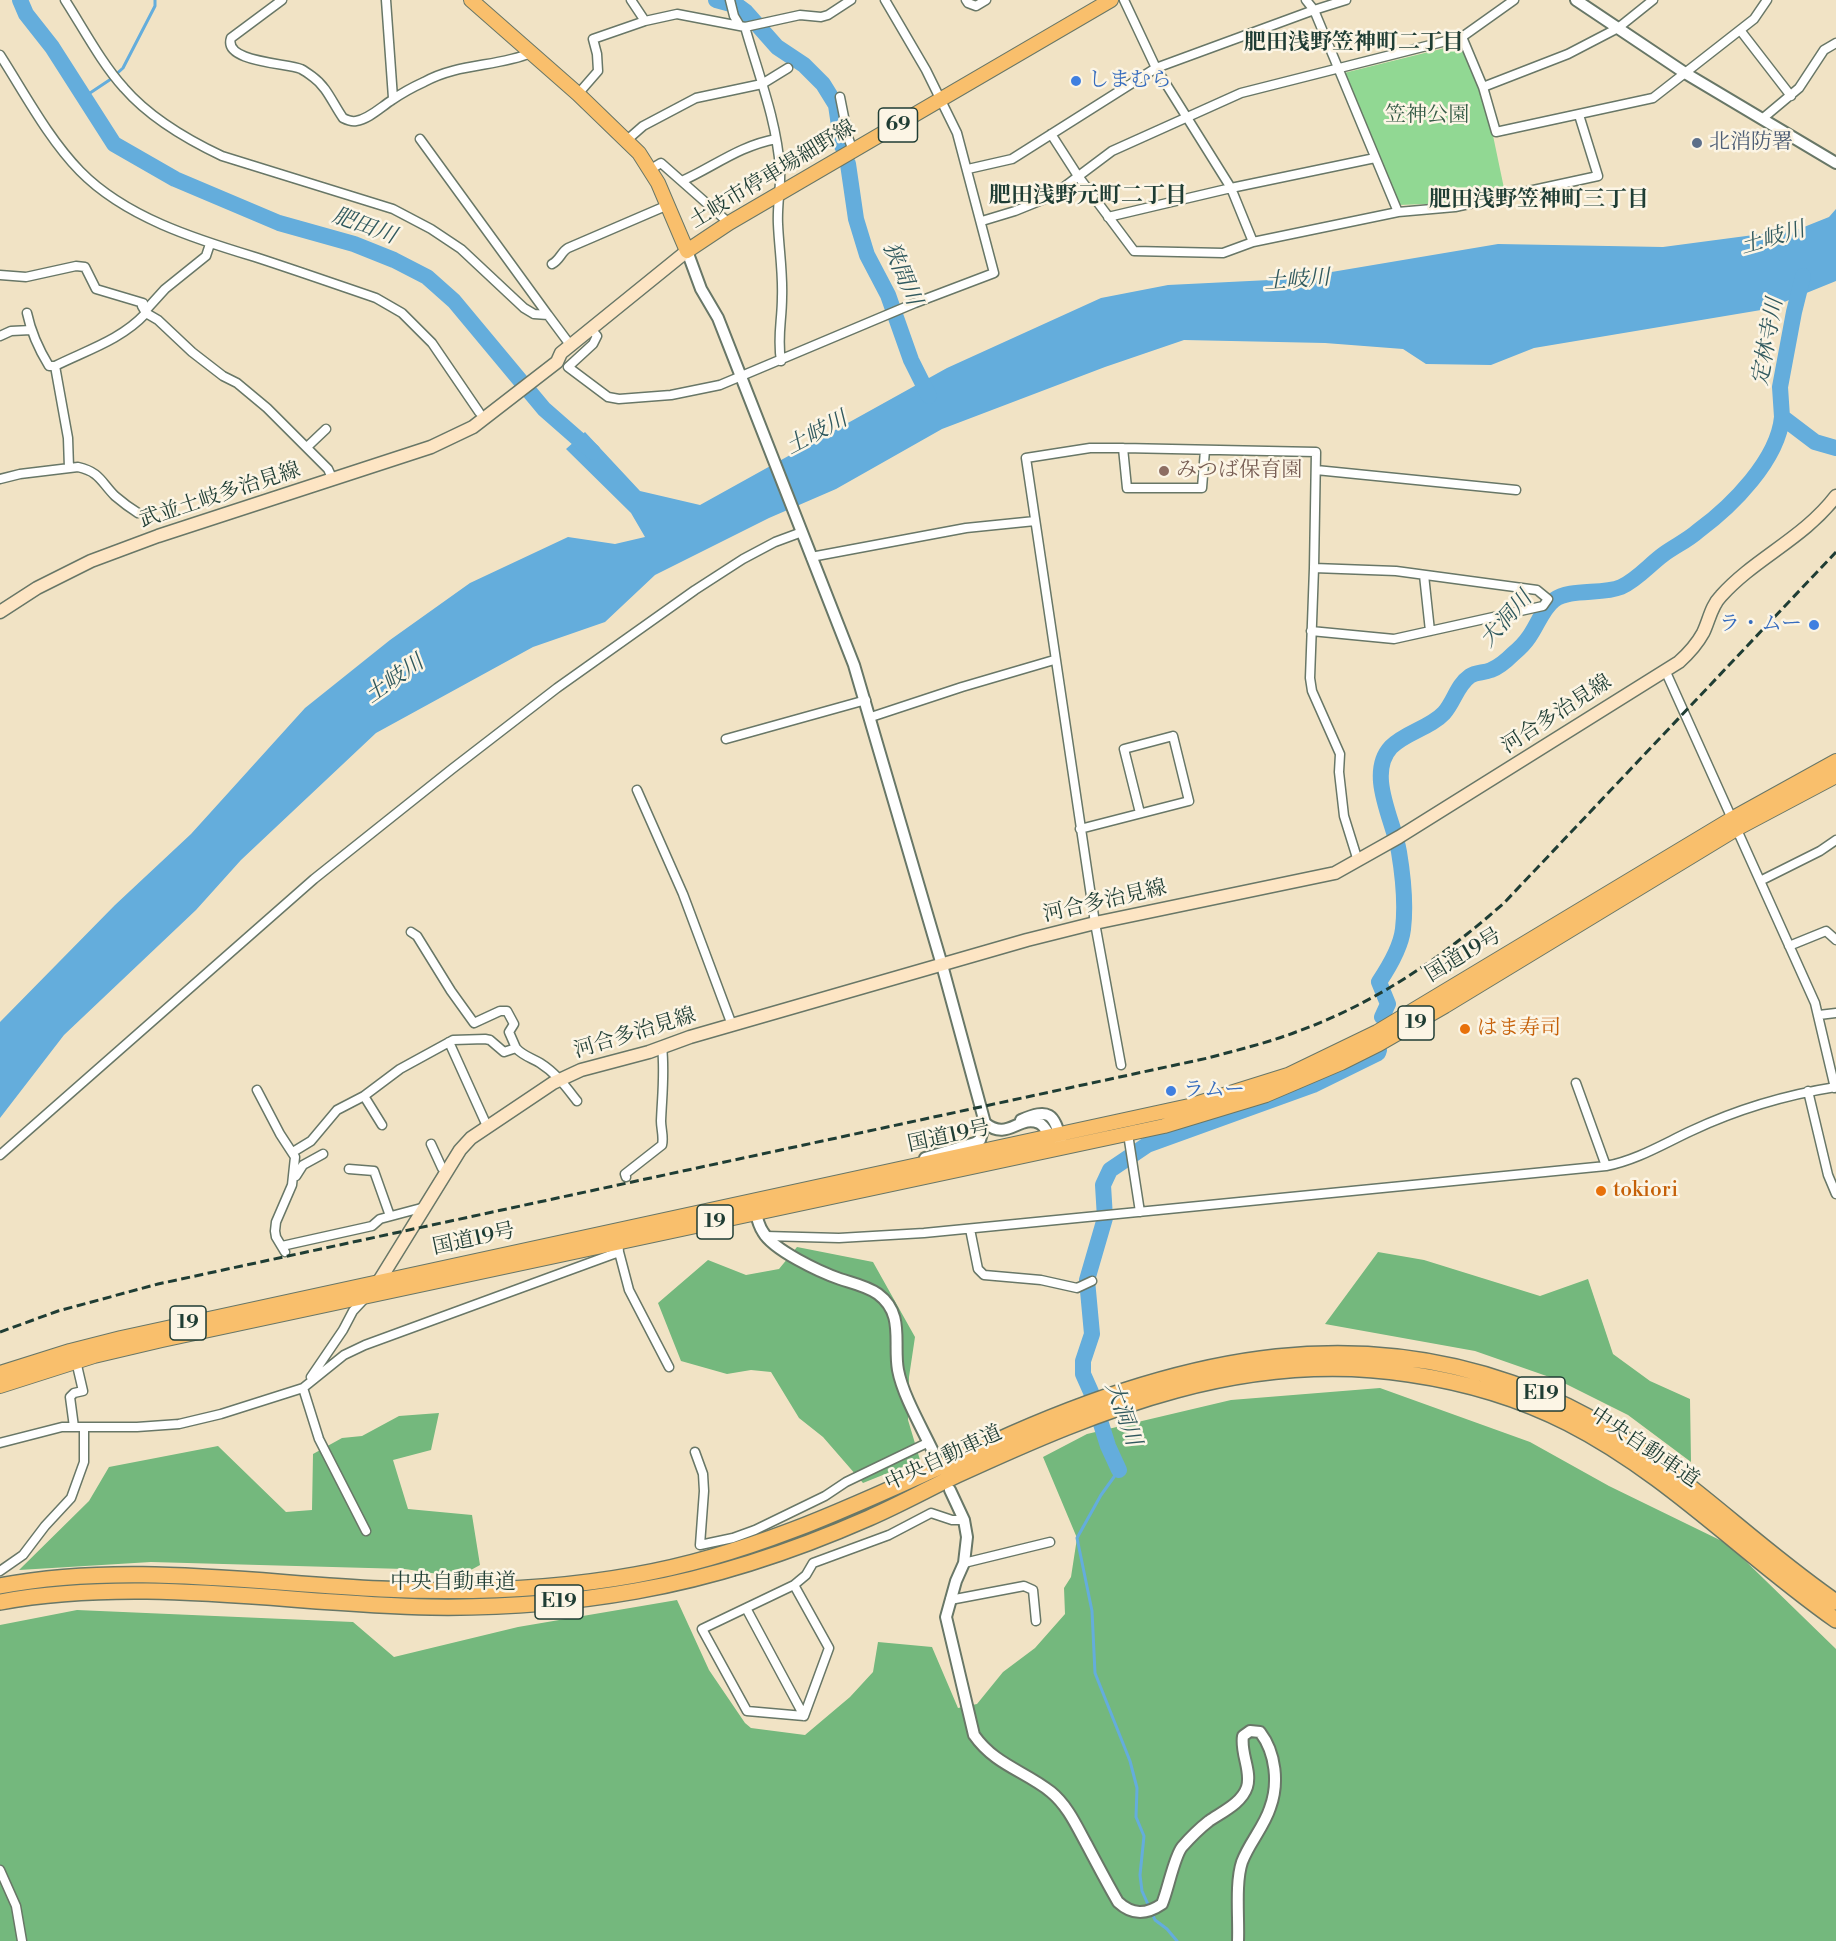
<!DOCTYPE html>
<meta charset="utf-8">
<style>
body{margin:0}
canvas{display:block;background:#f1e3c5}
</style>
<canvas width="1836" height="1941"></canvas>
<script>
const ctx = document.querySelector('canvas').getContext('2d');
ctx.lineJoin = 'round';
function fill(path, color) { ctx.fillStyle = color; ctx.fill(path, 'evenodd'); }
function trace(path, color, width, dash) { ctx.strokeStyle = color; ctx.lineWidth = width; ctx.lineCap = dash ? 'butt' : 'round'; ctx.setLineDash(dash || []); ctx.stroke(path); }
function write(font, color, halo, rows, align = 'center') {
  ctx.font = font + ' "Libre Bodoni","Noto Serif JP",serif'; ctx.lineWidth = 5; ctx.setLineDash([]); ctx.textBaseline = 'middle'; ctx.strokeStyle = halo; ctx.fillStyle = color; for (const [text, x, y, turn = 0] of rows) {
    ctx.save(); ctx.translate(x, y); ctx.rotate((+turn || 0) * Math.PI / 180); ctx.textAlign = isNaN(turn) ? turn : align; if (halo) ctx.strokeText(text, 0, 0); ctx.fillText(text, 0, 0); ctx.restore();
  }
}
fill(new Path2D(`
 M1465,43L1486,102L1505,193L1453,203L1399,205L1344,73Z`), '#91d893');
fill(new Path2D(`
 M797,1247L873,1262L915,1337L909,1377L908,1420L920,1460L863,1483L823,1437L799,1418L771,1372L751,1370L727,1374L681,1361L658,1303L708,1260L746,1275L779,1269Z
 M1378,1252L1424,1260L1540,1296L1588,1279L1613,1354L1650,1381L1690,1399L1691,1462L1628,1415L1558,1380L1475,1351L1325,1324Z
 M1380,1388L1530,1442L1609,1486L1728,1544L1836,1649V1941H0V1625L77,1610L353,1622L394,1657L518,1627L677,1600L709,1670L745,1723L751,1728L805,1735L850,1697L873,1672L878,1642L932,1647L958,1708L977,1704L1003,1672L1035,1648L1065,1614L1064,1588L1071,1577L1077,1538L1043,1457L1087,1434L1231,1400Z
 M439,1413L431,1450L393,1460L408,1509L472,1515L480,1565L458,1577L405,1569L151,1562L19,1570L89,1501L109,1467L218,1446L286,1512L312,1510L313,1454L342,1438L362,1436L399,1416Z`), '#74b87d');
fill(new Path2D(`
 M1836,209V281L1767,309L1534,348L1491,365L1426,364L1403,349L1325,343L1184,340L1105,367L942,429L836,489L769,518L655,575L605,622L533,647L376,733L241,860L196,910L64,1035L0,1118V1022L115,905L191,834L305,708L390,640L470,583L568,537L615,544L645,537L631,513L566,449L585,432L640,491L700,505L947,368L1101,298L1168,285L1290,279L1498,244L1663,247L1799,229L1829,217Z`), '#64addc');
trace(new Path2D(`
 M84,97L111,79L123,68L155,6V0
 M1119,1470L1101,1495L1077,1538L1092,1611L1095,1673L1130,1761L1137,1788L1136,1817L1144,1836L1140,1875L1142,1891L1155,1920L1167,1929L1177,1941`), '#64addc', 3);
trace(new Path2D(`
 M20,0L26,14L52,47L114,144L175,179L279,223L354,244L394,260L427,277L454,301L544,409L593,452
 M716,0L738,6L746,12L777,47L804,65L823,84L836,105L842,146
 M848,164L856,219L867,255L888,295L911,360L929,396
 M1803,276L1794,312L1780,387L1782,417L1815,442L1836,448
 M1382,1017L1388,1004L1379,982C1389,967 1401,947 1403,929C1406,904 1403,876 1399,852C1394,821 1366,774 1391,747C1406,732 1430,728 1444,713C1454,702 1457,685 1470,676C1476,672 1484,673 1491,670C1499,667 1508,659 1513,654C1519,649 1525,643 1529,637C1537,626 1543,608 1554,600C1570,588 1602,595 1621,587C1637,580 1650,564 1664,554C1675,546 1688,540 1698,531C1732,506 1778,460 1782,417
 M1119,1470L1108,1446L1091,1392L1083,1374V1361L1092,1334L1087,1280L1105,1218L1103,1185L1110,1170L1147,1145L1313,1085L1378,1053L1379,1050`), '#64addc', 16);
const minor = new Path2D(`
 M65,0C83,28 102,64 124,88C150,118 186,139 222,156L393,209L431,229L461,249L524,308L534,314L548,315L571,346
 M282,0L231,38C223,62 286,63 301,69C305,71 309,74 313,77C327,87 333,104 343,118C347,120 351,122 356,121C369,119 381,107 392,100C402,93 413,87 424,82C458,63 497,67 531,53
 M386,0L393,98
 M631,0L645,21L677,14L745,27
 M730,0L734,16L740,26
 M966,0L968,3L976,6L986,0
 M1124,0L1156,68L1231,188L1253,242
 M1306,0L1314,10L1398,212
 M1740,30L1791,96
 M1462,37L1483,87L1496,132L1653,98L1754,19L1767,0
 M0,55C25,94 48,138 80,171C125,217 195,239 255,257C295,270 335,284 376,298L402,313L432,343L479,412
 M1483,87L1568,54L1618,28L1653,0
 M578,94L598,71L597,54L593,39L645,21
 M840,97L848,137L853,151
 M1762,119L1799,88L1824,50L1836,43
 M1051,134L1078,176L1134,251L1223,253L1253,242L1398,212L1455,207L1598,176L1579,115
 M420,139L548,315
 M627,140L643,126L696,98L762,84L788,68
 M651,169L661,163L729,223
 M968,169L1012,159L1156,68L1314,10L1346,0
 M682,181C715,166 739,146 776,139
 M1108,217L1231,188L1375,158
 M982,221L1015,211L1052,196L1112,151L1241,93L1462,37L1514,0
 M552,264C560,260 561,252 568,248L668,205
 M0,275L26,277L76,266L85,267L96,289L143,303L142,306L146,313
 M145,311L165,289L206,256L210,244
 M27,313C31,332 38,348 49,366H55C87,350 121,340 146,313L158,320L192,352L223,376L237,383L267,408L328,469L333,480
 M592,330L597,336L593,344L568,367L608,397L619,399L671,395L720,385L915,303L994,273L957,133L926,70L885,0
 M0,336L11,331L31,330
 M781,361C777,337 782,321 782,297C783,273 779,248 778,224C777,205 781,188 780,169C777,121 758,73 745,27L800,15L821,17L828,15L851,0
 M55,366L68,438L69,468
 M307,447L326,429
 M1123,448L1127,488H1202L1205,450
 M1316,470L1516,490
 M0,479L20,474L78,467C100,472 101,482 115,496C122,502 130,508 138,513
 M811,557L966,528L1035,521
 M1424,575L1430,631
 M1311,631L1394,639L1543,606L1548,599L1537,590L1396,571L1314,568
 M1665,670L1815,1003L1835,1088
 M871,717L962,687L1054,660
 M726,739L866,700
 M637,790L683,894L732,1025
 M1080,829L1189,801L1173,736L1124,749L1140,813
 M1760,881L1820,851L1836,840
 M411,932L417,936L451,991L474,1023L500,1011H507L514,1024L509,1032L516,1048
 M1789,946L1826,931L1836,940
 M1819,1015L1836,1013
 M449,1042L487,1126
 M1121,1065L1095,923L1026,458L1090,448H1123L1316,452L1314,568L1310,678L1312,691L1340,754L1339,772L1344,816L1358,861
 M1576,1083L1606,1166
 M257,1090L280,1134L295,1157L292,1185L276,1222L275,1231L276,1237L285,1252
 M1808,1091L1828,1175L1836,1194
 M364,1096L400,1069L453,1040L485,1039L490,1040L504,1052L516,1048C523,1056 532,1058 540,1063C556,1073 566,1087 577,1101
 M1128,1134L1140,1212
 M431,1144L442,1168L447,1173
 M293,1152L311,1141L337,1110L364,1096L382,1125
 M0,1155L314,879L452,769L557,688L695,590L743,559L775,542L802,532
 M349,1169L374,1171L390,1216
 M296,1176L303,1165L323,1154
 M626,1177L625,1174L662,1145C664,1137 661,1129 661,1121C662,1096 665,1072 662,1047
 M970,1229L978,1269L984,1275L1041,1280L1077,1288L1092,1281
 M765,1236L839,1238L924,1233L1606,1166C1637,1160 1663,1144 1691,1131C1738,1109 1785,1095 1836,1087
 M282,1246L372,1226L380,1219L425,1207
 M619,1252L629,1290L669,1367
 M311,1377L343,1330L353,1311L367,1296
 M303,1388L319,1439L366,1531
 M74,1427L70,1397L74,1393L83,1391L76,1361
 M0,1443L62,1427H137L179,1424L221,1414L303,1388L344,1355L365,1345L619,1252L618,1240
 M695,1452L703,1474L704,1491L700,1545L733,1538L755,1530L825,1496L846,1482L929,1442
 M964,1563L1050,1542
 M0,1571L23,1555L45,1526L71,1498L84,1462V1428
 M794,1585L702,1629L747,1711L804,1716L829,1648L794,1585L806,1575L813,1563L889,1535L931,1513L952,1520H964
 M950,1600L1024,1586L1033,1590L1036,1621
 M746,1608L804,1716
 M0,1870L16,1906L22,1941`);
const tertiary = new Path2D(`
 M1576,0L1685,73L1836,163
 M687,251L701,289L718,318L854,665L942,965L985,1123C1008,1142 1019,1114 1039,1123C1046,1126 1048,1136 1054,1141
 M1021,1120C1049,1108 1054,1113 1061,1141
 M925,1158L975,1143L980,1140L985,1123
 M754,1206C756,1214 758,1225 763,1232C773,1250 820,1272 840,1279C852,1283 867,1286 878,1294C905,1314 893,1343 898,1370C903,1397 925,1433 936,1458
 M950,1490L964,1520L967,1537L964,1563L956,1581L946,1617L974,1735C995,1765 1025,1771 1051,1792C1068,1806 1077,1827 1087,1845C1097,1864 1107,1883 1118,1902C1132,1915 1146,1915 1162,1904C1168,1890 1174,1857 1182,1847C1189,1839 1200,1828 1209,1821C1222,1812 1242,1803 1247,1787C1252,1771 1240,1753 1243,1736L1250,1731L1260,1732C1276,1753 1279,1784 1270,1808C1264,1827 1249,1843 1242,1862C1235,1883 1239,1918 1238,1941`);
const secondary = new Path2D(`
 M0,612L37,588L91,561L158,536L431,447L473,427L557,362L561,353L687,251
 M376,1286L460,1150L471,1138L553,1083L581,1070L649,1052L690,1037L1027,940L1095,923L1335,873L1399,837L1679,662C1689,653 1697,644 1703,633C1709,621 1711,606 1721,596C1755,558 1803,539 1836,496`);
const primary = new Path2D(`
 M471,0L578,94L639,153L658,183L687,251L729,223L1111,0`);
const trunk = new Path2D(`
 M0,1373L70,1351L121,1338L1189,1106L1288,1075L1377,1032L1733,818L1836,761
 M0,1386L94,1356L162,1340L1164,1126L1266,1095L1341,1063L1379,1044L1445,1006L1738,828L1836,776`);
const motorway = new Path2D(`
 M0,1586C126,1562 254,1583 381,1589C465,1593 552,1590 635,1575C762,1553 876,1495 992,1443C1180,1357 1371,1312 1567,1406C1668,1455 1744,1539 1836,1602
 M0,1602C142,1576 288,1604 431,1607C499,1608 568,1603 636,1591C716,1577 794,1551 869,1518C899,1505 928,1489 957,1475C1103,1408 1245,1349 1409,1374C1464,1382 1519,1398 1568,1423C1668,1474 1745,1556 1836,1620`);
trace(minor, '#687767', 11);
trace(tertiary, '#687767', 14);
trace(secondary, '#687767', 15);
trace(primary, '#687767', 16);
trace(trunk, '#687767', 16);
trace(motorway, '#687767', 18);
trace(minor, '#fff', 8);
trace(tertiary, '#fff', 10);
trace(secondary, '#fde5c4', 12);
trace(primary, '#f9bf6c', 14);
trace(trunk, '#f9bf6c', 14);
trace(motorway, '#f9bf6c', 15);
trace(new Path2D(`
 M0,1332L58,1311L158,1284L1208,1058C1237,1050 1267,1043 1296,1032C1374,1004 1442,958 1504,903L1836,552`), '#1f3d34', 3, [9, 4.5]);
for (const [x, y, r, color] of [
 [1076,81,6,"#3f7fe0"],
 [1697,143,6,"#5c6f8a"],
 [1164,471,6,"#8d6e63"],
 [1814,625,6,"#3f7fe0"],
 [1465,1029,6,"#e8710a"],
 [1171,1091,6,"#3f7fe0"],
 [1601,1191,6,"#e8710a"]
]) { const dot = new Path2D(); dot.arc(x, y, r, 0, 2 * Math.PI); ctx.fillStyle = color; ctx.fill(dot); trace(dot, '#fcf5e5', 2); }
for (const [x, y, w] of [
 [898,125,39],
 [1416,1023,36],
 [715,1222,36],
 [188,1323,36],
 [1541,1394,48],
 [559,1602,48]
]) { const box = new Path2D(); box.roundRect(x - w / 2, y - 17, w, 34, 4.5); ctx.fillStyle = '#fcf5e5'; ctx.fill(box); trace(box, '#1f3d34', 1.5); }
write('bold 20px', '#1f3d34', null, [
 ["69",898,125],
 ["19",1416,1023],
 ["19",715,1222],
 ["19",188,1323],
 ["E19",1541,1394],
 ["E19",559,1602]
]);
write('21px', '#366cbe', '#fcf5e5', [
 ["しまむら",1088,81],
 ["ラ・ムー",1802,625,"right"],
 ["ラムー",1183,1091]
], 'left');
write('21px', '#365c47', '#fcf5e5', [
 ["笠神公園",1427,116]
]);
write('21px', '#4e5e75', '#fcf5e5', [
 ["北消防署",1709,143]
], 'left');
write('21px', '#1f3d34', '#fcf5e5', [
 ["土岐市停車場細野線",773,175,-31],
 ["武並土岐多治見線",220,496,-18],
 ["河合多治見線",1557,715,-33],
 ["河合多治見線",1105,902,-13],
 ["国道19号",1464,956,-31],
 ["河合多治見線",635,1034,-17],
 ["国道19号",949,1137,-12],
 ["国道19号",474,1240,-12],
 ["中央自動車道",1644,1448,34],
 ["中央自動車道",944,1459,-25],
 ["中央自動車道",453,1583]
]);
write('21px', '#785e54', '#fcf5e5', [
 ["みつば保育園",1176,471]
], 'left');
write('21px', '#c56008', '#fcf5e5', [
 ["はま寿司",1477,1029],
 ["tokiori",1613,1191]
], 'left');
write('bold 22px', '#1f3d34', '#fcf5e5', [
 ["肥田浅野笠神町二丁目",1354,44],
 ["肥田浅野元町二丁目",1088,197],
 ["肥田浅野笠神町三丁目",1539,201]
]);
write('italic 22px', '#30595e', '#fcf5e5', [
 ["肥田川",364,227,20],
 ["土岐川",1773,239,-16],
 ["狭間川",901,274,67],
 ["土岐川",1297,281,-4],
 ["定林寺川",1769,342,-80],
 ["土岐川",817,434,-28],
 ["大洞川",1507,620,-49],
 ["土岐川",395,680,-35],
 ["大洞川",1122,1414,70]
]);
</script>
